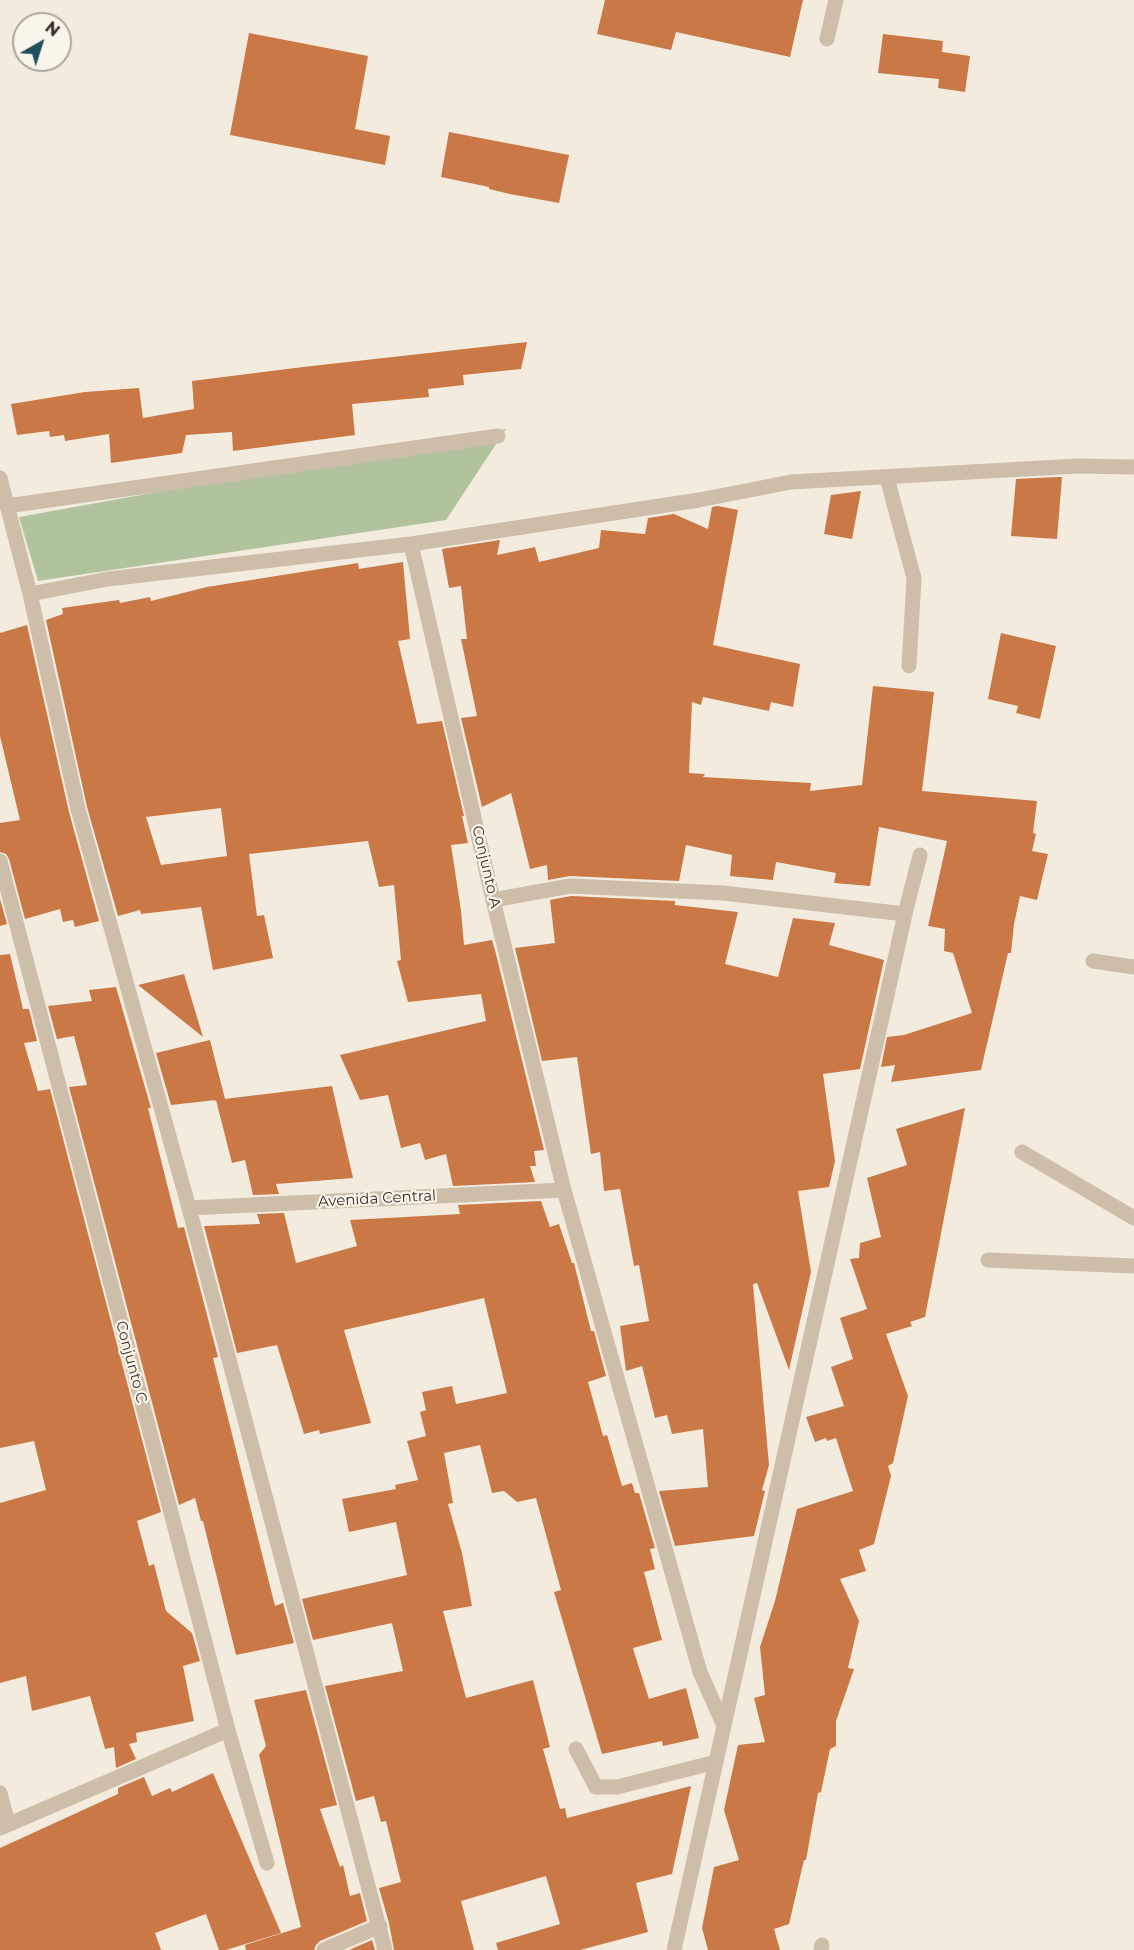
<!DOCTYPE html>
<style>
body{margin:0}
#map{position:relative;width:1134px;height:1950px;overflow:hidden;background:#f3ecde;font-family:Montserrat,sans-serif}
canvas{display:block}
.north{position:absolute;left:12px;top:12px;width:60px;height:60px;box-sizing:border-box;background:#faf5ea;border:2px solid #ada69d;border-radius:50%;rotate:39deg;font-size:16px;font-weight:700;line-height:24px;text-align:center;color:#393029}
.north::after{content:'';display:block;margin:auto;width:21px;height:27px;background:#1d4f5c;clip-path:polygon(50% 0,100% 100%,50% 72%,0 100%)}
</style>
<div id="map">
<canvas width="1134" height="1950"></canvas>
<div class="north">N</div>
</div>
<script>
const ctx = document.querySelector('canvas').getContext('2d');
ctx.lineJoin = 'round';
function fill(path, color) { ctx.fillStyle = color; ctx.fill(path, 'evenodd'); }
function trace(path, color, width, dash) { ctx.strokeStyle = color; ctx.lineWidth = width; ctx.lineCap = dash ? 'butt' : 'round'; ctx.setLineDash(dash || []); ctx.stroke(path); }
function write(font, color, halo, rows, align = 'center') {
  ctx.font = font + ' Montserrat,sans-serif'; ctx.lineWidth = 4.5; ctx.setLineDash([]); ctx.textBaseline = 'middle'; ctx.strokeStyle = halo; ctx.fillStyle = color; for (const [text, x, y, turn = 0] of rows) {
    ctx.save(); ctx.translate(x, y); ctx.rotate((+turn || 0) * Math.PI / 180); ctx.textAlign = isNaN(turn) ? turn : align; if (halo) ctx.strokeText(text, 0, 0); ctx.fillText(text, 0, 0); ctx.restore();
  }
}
fill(new Path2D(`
 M506,429L446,520L38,581L19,517Z`), '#b1c39d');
fill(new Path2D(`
 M605,0H803L790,57L676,32L671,50L597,34Z
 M249,33L368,56L355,129L390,136L385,165L230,135Z
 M883,34L943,41L942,52L970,56L965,92L938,88L939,79L878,73Z
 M449,132L569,155L559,203L510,194L489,189V187L441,177Z
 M527,342L521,369L463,375L464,385L428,389L429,397L352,404L355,435L233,451L232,432L186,435L182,453L111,463L109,434L65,441L64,435L50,437L49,431L17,435L11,404L85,392L139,388L143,418L194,409L192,381L303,367Z
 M1058,477H1062L1057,539L1011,536L1016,479Z
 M861,491L852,539L824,534L831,495Z
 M718,506L738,510L713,645L800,664L793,707L771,702L769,711L703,697L701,705L692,702L689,773L705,774L703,777L811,783L810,791L862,785L873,686L934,692L922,791L1037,801L1033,833L1036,834L1032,851L1048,854L1037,900L1020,896L1014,924L1011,953H1008L981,1070L891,1082L895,1065L881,1067L887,1037L904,1035L972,1013L953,953L944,951L945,929L928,926L947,841L879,827L870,886L834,883L836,873L776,862L773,880L730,876L732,855L686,845L679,881L570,876L548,880L547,865L530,869L511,793L482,807L461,718L477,716L461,639H467L461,586L449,588L442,549L500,540L497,555L535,547L539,562L599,548L601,530L645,534L648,518L674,514L708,529L712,507Z
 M403,562L410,639L398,641L417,724L442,721L464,816H462L468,843L451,845L461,911L464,945L492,940L495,950L544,1150L534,1151L536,1166H530L535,1182L453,1186L446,1154L425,1160L420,1143L401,1148L388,1095L360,1100L340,1055L486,1021L481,994L408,1002L397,961L401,960L394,885L379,887L368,841L249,854L257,916L264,915L273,958L213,970L201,907L141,914L140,910L118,916L87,807L46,620L63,614L62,608L119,600L120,603L150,597L151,601L207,587L358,563L359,569ZM221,808L227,856L161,865L146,817Z
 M27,625L69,812L99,921L75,927L73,920L63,922L60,909L25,919L9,859L6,854L0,852V823L20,820L0,736V633Z
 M1001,633L1056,646L1040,719L1016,713L1018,706L988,699Z
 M571,896L675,901V905L738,912L725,964L778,977L793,918L835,923L829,945L884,960L860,1069L823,1074L835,1161L829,1187L798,1191L811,1272L789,1370L757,1283L753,1284L769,1465L762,1490L765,1491L754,1536L675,1546L659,1491L708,1487L703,1429L672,1434L667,1415L655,1418L642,1366L626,1371L620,1326L649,1321L639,1265L634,1266L620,1189L604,1191L600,1152L591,1154L577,1057L542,1061L515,948L555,943L550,900Z
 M0,899L7,924L0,926Z
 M10,954L23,1009H29L37,1041L24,1043L38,1091L50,1089L161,1512L137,1521L149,1566L154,1564L166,1611L192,1633L200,1661L183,1666L194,1721L136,1733L137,1742L129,1744L136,1759L116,1768L114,1747L105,1749L90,1696L32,1711L26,1676L0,1683V1503L46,1490L34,1441L0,1448V955Z
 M184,974L203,1037L138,985Z
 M116,987L151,1108H148L178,1228L184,1227L218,1357L213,1358L275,1606L283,1603L294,1643L236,1655L203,1521H201L195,1498L179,1505L69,1087L87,1085L74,1036L57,1039L48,1006L92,1001L89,990Z
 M210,1040L225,1099L171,1105L156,1053Z
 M332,1086L353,1178L276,1184L279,1194L253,1195L245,1160L232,1163L216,1100Z
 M965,1108L925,1317L910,1322L912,1326L886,1334L908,1396L893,1463L888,1466L891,1476L874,1544L859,1550L866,1571L840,1579L859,1621L848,1668L854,1669L836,1721V1746L830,1749L821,1792L818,1793L806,1860H804L789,1924L774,1929L780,1950H708L702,1928L714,1867L739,1860L724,1810L738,1745L765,1742L754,1698L765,1695L760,1647L775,1601L797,1509L853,1491L836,1438L827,1441L826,1438L815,1442L806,1417L844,1406L831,1367L853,1359L840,1318L867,1309L850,1259L859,1258L860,1243L881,1237L867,1178L907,1165L896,1129Z
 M541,1201L550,1227L559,1224L572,1263H574L591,1331H594L606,1376L588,1382L603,1436L607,1435L622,1486L632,1483L635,1493H639L655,1548L650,1549L655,1569L644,1572L662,1640L633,1648L635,1655L649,1699L686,1688L699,1738L663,1746L662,1741L602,1754L554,1592L561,1590L536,1498L517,1502L504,1491L492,1493L480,1445L444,1453L453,1503L448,1504L462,1553L472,1606L443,1611L466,1698L533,1680L550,1747L543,1749L560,1809L565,1808L567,1818L691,1786L672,1874L636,1883L648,1932L580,1950H498L496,1943L560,1924L546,1876L461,1901L474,1950H394L389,1923L379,1888L401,1882L386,1821L381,1822L374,1796L356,1801L325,1686L403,1671L392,1623L313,1640L302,1599L407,1575L396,1522L349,1532L342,1499L396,1489L395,1485L418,1480L407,1441L426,1436L420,1412L426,1410L422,1392L452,1386L456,1404L507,1393L484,1298L344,1330L371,1423L320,1434L319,1430L304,1434L277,1345L237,1353L204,1226L260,1224L257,1214L284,1213L296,1263L357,1246L350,1220L460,1214L458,1205Z
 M306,1690L337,1805L320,1809L340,1867L343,1865L350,1896L360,1893L367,1921L320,1941L316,1945L314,1950H246L245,1945L301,1927L259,1755L266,1746L254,1700Z
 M213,1773L281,1933L226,1950H219L206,1914L155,1933L161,1950H0V1848L118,1794V1788L144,1777L152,1796L170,1788L172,1792Z
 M372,1940L375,1950H349Z`), '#c97846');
trace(new Path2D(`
 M887,478L914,578L909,666
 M576,1749L596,1787H617L716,1762`), '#ccbea9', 15);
trace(new Path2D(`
 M827,39L836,0
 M0,478L30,594L78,809L189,1208L385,1950
 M7,506L498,436
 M411,544L493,900L564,1190L700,1672L724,1726
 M30,594L108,579L411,544L699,500L791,482L1078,466L1134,467
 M0,861L228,1730L267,1863
 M493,900L570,886L723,893L905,914
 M1093,961L1134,967
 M1022,1152L1134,1218
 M189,1208L564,1190
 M988,1260L1134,1266
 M0,1793L8,1824
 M0,1828L228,1730
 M324,1950L380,1926
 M674,1950L905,914L920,855
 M821,1950L822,1945`), '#ccbea9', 15);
write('15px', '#393029', '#faf5ea', [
 ["Conjunto A",486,867,77],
 ["Avenida Central",377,1199,-3],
 ["Conjunto C",131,1362,75]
]);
</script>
